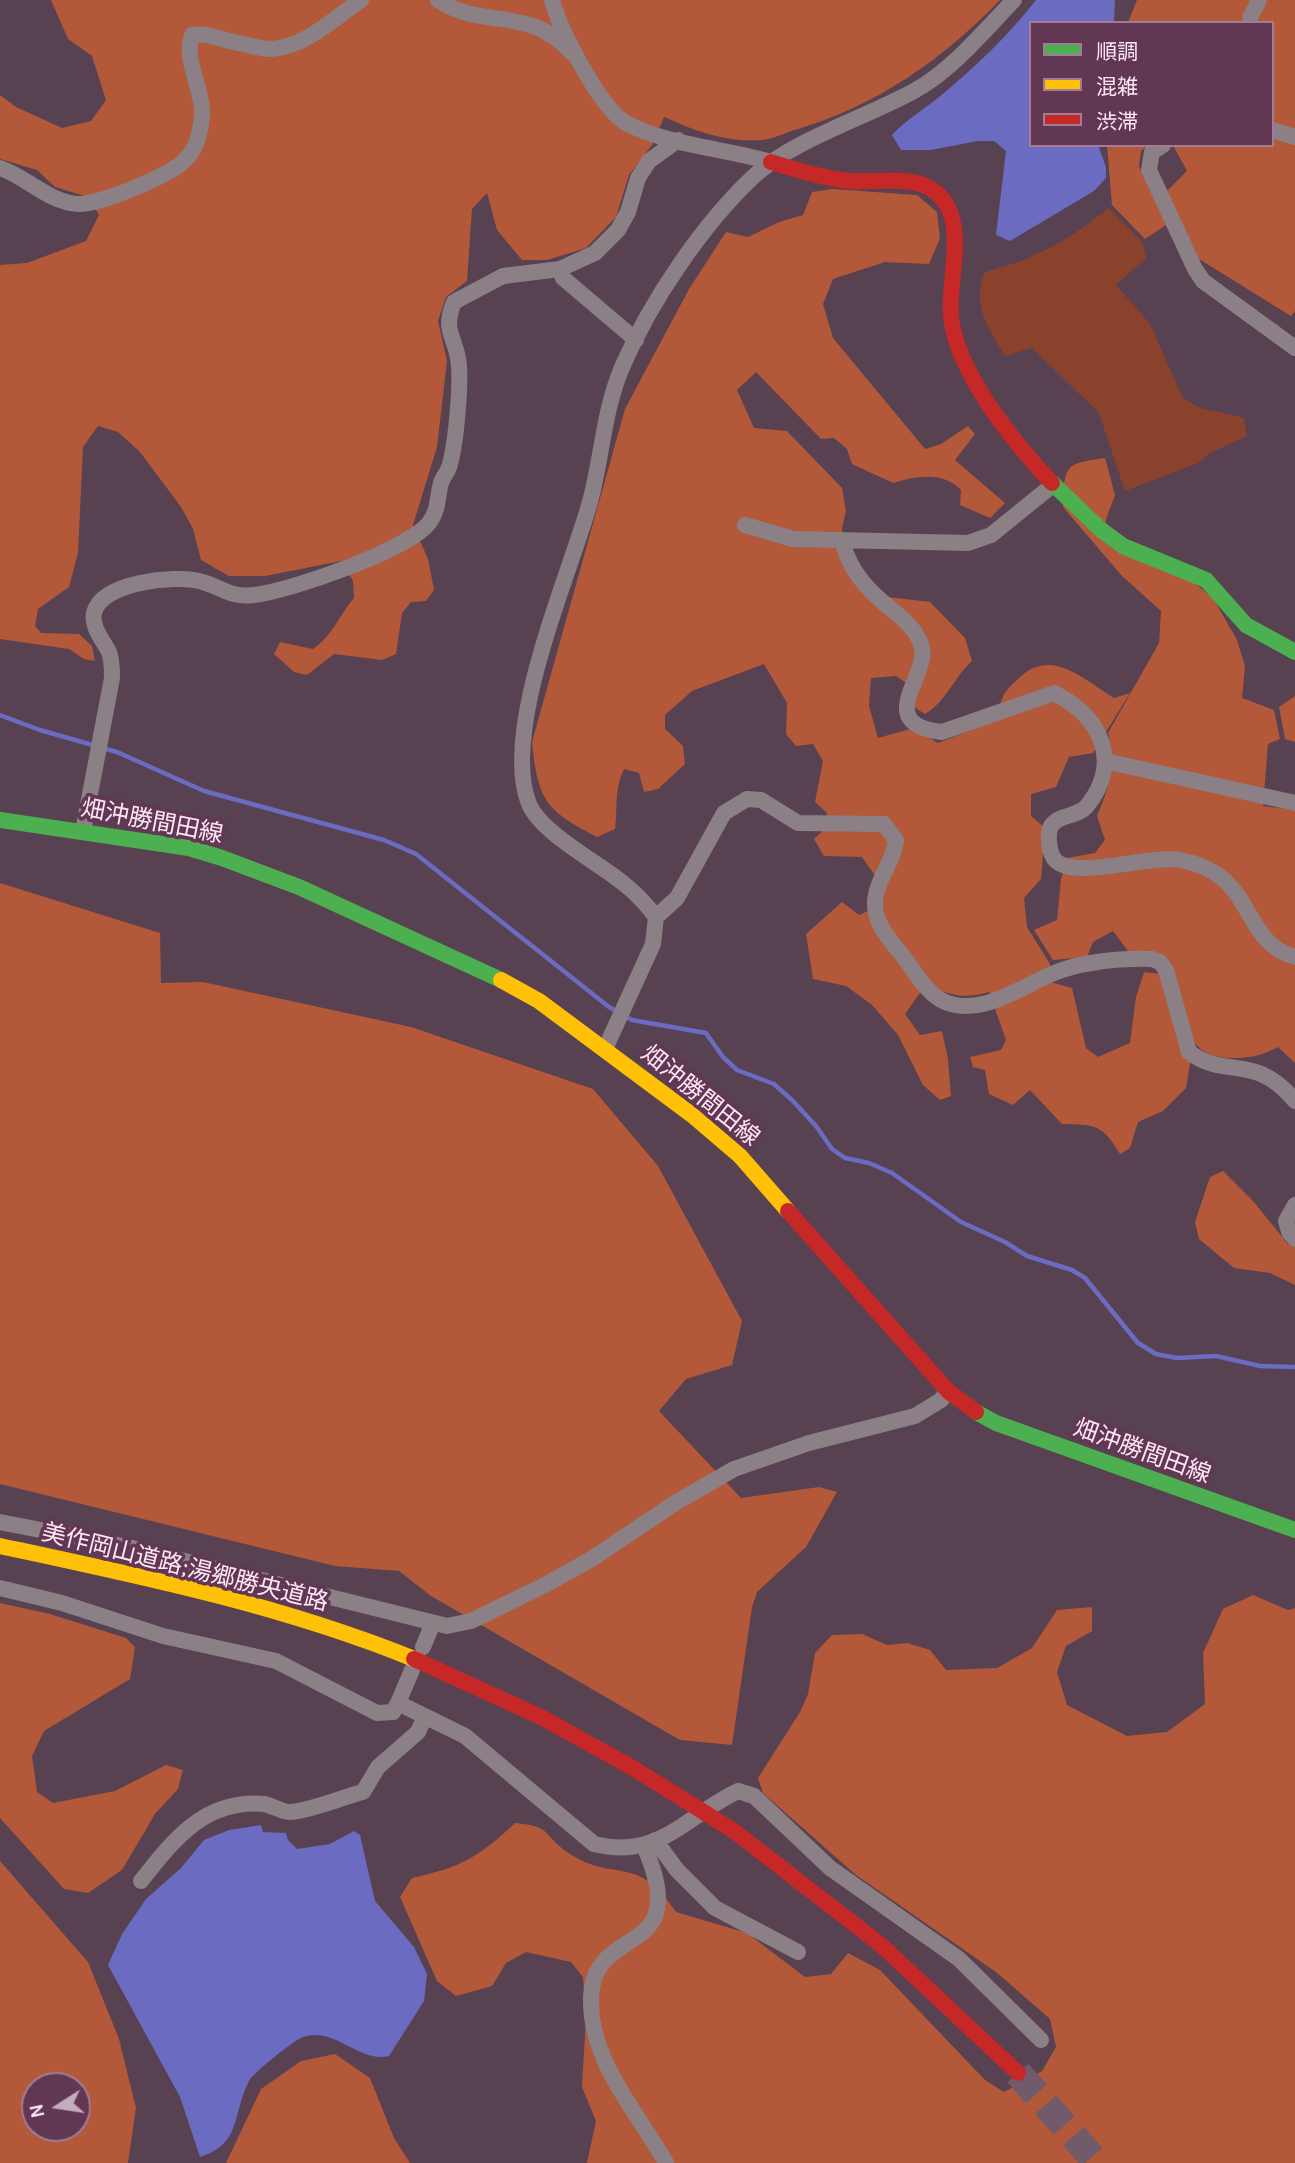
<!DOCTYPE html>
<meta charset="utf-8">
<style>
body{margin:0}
#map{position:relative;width:1295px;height:2163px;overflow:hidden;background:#584150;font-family:Karla,"Noto Sans JP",sans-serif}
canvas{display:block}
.legend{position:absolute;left:1029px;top:21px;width:245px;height:126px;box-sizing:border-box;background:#623754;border:2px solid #a07d94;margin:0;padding:9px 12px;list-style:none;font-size:21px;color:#fde7f5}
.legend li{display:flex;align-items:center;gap:14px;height:35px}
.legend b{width:35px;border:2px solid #a07d94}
.north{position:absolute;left:21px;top:2072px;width:70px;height:70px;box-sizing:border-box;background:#623754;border:2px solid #a07d94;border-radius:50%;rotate:258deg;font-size:19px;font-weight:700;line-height:28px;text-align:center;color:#fde7f5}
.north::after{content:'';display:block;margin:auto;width:24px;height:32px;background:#c3adbb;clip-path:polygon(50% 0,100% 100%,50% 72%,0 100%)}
</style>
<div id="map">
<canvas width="1295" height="2163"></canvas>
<ul class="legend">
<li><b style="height:9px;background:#4caf50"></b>順調</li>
<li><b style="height:9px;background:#ffc107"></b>混雑</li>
<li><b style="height:9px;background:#c62828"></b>渋滞</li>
</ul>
<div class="north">N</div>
</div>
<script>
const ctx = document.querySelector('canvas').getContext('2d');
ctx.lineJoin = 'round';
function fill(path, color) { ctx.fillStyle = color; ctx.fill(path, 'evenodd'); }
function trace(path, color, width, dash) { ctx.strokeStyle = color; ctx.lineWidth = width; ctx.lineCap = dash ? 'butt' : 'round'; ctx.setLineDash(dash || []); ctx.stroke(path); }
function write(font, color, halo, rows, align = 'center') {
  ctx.font = font + ' Karla,"Noto Sans JP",sans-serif'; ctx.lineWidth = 7; ctx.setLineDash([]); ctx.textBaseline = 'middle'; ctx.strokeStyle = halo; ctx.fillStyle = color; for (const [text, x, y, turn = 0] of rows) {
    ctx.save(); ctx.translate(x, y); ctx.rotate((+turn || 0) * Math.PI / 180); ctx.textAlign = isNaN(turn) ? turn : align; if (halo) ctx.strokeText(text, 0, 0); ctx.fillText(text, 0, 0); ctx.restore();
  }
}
fill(new Path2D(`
 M1109,208L1142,242L1146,258L1116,285L1150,324L1183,398L1201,408L1244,418L1247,436L1208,454L1198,463L1125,491L1099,413L1032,348L1005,356C989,330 971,303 985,272C1039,258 1066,241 1109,208Z`), '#8a422c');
fill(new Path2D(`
 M51,0H1000C943,59 878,105 798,129C787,132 774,139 762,140C727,143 695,131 664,117L652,145L629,175L616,217L586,248L547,260H522L497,230L487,193L472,209L467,281L446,297L438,321L447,361L437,447L413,525L428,559L434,590L426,601L411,602L402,613L396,654L382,660L334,654L307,675L294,672L274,654L280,642L313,649C333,635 338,617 354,598L353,581L341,561L265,576H229L201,560L193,529L181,507L140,452L118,432L98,426L83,447L78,553L69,587L38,609L35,626L41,633L79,634L92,646L95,661L84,659L69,649L0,639V265L27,263L86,241L99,215L88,197L55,187L37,170L0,159V95L16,107L62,128L91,121L106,100L92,56L68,39Z
 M1137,0H1295V311L1291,316L1199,259L1166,192L1187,171L1173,145H1272V23H1128Z
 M1107,145H1148L1141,151L1139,166L1166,225L1145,239L1112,205Z
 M832,189L917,195L937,212L940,238L929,264L885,262L833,279L823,304L833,338L925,449L941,444L968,426L975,434L955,460L1005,503L990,518L960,505L961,490C943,471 917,476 893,483L852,464L847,449L834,438L821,439L756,372L737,390L754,428L787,431L842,488L846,511L842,528L846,569L870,595L930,602L965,638L972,661C954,677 946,702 925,714L911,705L912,687L896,676L871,678L869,706L878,738L914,728L938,743L997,720C1001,698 1002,693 1019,678C1051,647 1083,679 1114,698L1130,693L1093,753L1069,757L1056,787L1031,794V816L1045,828L1041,879L1024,898L1027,927L1050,964V982L1072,988L1086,1048L1098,1057L1130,1043L1136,997L1144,972L1162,974L1180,1043L1190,1063L1186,1088L1163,1111L1138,1122L1130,1148L1120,1154C1102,1124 1096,1125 1062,1124L1030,1090L1013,1105L989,1094L985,1070L973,1067L970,1057L1001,1050L1006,1040L989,992C954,1002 952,989 922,990L905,1014L920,1035L942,1031L948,1059L951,1096L940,1100L923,1085L898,1035L872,1005L846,986L813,979L806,934L842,902L859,915L879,906L883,887L862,857L824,856L814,839L826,828L827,813L815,802L823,761L813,744L796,746L786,734L787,703L764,664L692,691L665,715V729L683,746L685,764L658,789L644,792L639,773L624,769C614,790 618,806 615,829L597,837C545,810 538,800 532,742L625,409L689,289L726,232L748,237L779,222L803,215L812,192Z
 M1105,458L1115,495L1106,519L1105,538L1193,582L1213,598L1237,640L1245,666L1242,698L1274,710L1280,739L1268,744L1263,806L1295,810V1063L1278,1047C1261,1056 1250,1058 1231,1058C1178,1058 1181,1003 1171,963L1157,953L1128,951L1113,931L1093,942L1087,957L1053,960L1034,930L1057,920L1061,879L1067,858L1095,853L1105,840L1097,816C1110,786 1116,764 1108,733L1159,643L1161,611L1122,576L1063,507C1065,465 1063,464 1105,458Z
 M1295,696V742L1285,739L1279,707Z
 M0,883L160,933L161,983L203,982L411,1027L593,1089L658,1166L742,1321L732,1365L686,1379L659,1411L741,1498L819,1487L837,1492L806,1547L757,1592L752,1607L732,1745L680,1740L431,1596L399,1571L335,1566L0,1484Z
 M1223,1171L1253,1201L1288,1244L1295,1247V1285L1270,1273L1234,1268L1199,1239L1195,1222L1210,1177Z
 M1253,1595L1288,1610L1295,1608V2163H587L596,2121L582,2087L586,2018L583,1977L571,1962L526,1952L506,1963L492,1986L456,1996L437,1981L400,1897L412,1878C461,1867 478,1858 515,1823C554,1826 542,1836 570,1854C615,1883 638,1853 676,1912L747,1933L805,1977L831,1974L848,1953L880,1970L985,2080L1004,2092L1042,2071L1056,2047L1050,2019L996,1972L856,1875L763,1793L758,1778L800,1712L808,1694L815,1653L832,1635L862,1634L887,1645L907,1643L930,1650L946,1670L997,1668L1032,1648L1057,1610L1092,1607V1631L1066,1646L1057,1672L1067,1705L1127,1736L1167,1732L1205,1704L1203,1653L1223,1609Z
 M0,1603L50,1614L126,1638L135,1647L130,1679L44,1731L32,1756L37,1792L53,1803L115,1791L166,1765L183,1770L178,1789L155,1814L122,1870L88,1893L64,1889L0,1818Z
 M0,1861L88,1962L119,2039L136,2108L128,2163H0ZM35,2086H77V2128H35Z
 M335,2054L370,2078L394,2138L410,2163H226L261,2089L301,2061Z`), '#b4583a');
fill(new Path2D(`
 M1036,0H1115L1114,23H1031V145H1098L1106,167V178L1094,191L1010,241L996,235L1006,151L994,141H978L931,150H901L892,135C906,120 923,110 939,97C973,69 1009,35 1036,0Z
 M261,1825L263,1832L286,1833L288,1840L297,1849L330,1844L354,1831L360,1835L375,1901L414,1947L427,1974L424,2001L389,2056C358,2063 335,2026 303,2037C294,2040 253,2073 249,2081C232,2114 242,2144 200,2157L180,2097L108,1965L122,1934L146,1899L181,1868L204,1840L229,1830Z`), '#6a6bc1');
trace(new Path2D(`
 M0,715L40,730L117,752L204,791L384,840L416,854L609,1007L632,1020L706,1033L723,1057L737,1070L774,1084L792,1100L816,1126L832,1149L845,1158L869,1163L892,1173L961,1222L1005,1242L1027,1256L1072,1270L1085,1278L1138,1343L1156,1354L1177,1358L1216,1356L1260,1366L1295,1367`), '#6a6bc1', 4.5);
trace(new Path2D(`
 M1018,2073L1097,2163`), '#715a69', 28, [28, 14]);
trace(new Path2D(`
 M438,0C482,30 530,5 572,53
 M552,0C560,30 600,108 626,123C669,146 724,148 771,162
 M1250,18L1259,0
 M1272,130L1295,137
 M1163,145L1152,152L1149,170L1195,269L1203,281L1295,348
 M0,168C27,177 48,202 78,204C99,205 172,175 186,159C197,148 201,129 202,114C203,87 183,61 192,35C209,32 222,41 239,43C249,45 261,49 271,49C306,47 334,18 361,0
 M560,269L563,278L636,340
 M745,525L793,539L968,543L991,535L1054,484
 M842,540C847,562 859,580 875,595C890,610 917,625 922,648C928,677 873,724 942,732L1054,693C1100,716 1123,761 1087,806C1078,817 1059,814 1051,826C1047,834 1049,850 1053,857C1067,883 1150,854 1180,860C1259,875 1238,941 1295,957
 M1105,761L1295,803
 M83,831L112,678C112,669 112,660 109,652C103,640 91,627 94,613C101,582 174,575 199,581C220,586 229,598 254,595C290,591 408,550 429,523C439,510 437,497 441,483C443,476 449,471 450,464C456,442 462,380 458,358C453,333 443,330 454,302L503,276L560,269L595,253L618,230L628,212L638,178L649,161L678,140
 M656,917L677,898L724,813L747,799L761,800L798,823L884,824L896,840C894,863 874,882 875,905C875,926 894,944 906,960C916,974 926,991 941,1000C980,1021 1026,982 1062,970C1090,961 1123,958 1152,959L1160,962L1166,970L1189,1052C1226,1080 1255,1052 1295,1101
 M605,1049L653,944L656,917C646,904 636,893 623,883C599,863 541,833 529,804C500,731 569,577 590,502C602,457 604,408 623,365C651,301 702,225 753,177C792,140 865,118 914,91C952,70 984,31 1014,0
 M1295,1205L1286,1221L1289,1232L1295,1239
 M0,1522L128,1547L447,1626L471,1621L545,1585L590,1560L675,1503L734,1469L809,1443L915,1416L941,1400L948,1391
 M0,1588L62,1603L163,1636L276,1661L377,1713L393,1712L398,1703L465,1736L594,1844C659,1860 684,1817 738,1791L754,1796L830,1868L959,1959L1041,2040
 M423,1647L433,1623
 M398,1703L412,1670
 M655,1840L677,1870L715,1908L798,1952
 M644,1846C695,1963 592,1920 591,1999C590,2062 637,2111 666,2163
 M141,1881C174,1839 205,1799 264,1804C272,1805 281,1812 290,1812C310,1811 343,1797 363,1792L378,1767L418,1732L425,1716`), '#8a8086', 16);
trace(new Path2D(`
 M1052,483L1100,529L1123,546L1206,580L1246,625L1295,652
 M0,820L189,848L222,858L299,887L501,980
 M976,1412L996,1423L1295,1530`), '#4caf50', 16);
trace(new Path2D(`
 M501,980L539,1001L692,1115L740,1156L788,1211
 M0,1546C140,1576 281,1605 414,1659`), '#ffc107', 16);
trace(new Path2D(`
 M771,162C796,170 822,178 849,181C873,183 906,176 928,187C973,211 947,278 951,317C957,373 1014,443 1052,483
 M788,1211L948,1391L976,1412
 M414,1659L541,1717L633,1768
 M734,1831L881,1945L1018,2073`), '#c62828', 16);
trace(new Path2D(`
 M633,1768L734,1831`), '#c62828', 16);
write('24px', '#fde7f5', '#623754', [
 ["畑沖勝間田線",152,822,11],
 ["畑沖勝間田線",700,1096,39],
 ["畑沖勝間田線",1142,1452,20],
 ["美作岡山道路;湯郷勝央道路",185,1568,14]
]);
</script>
